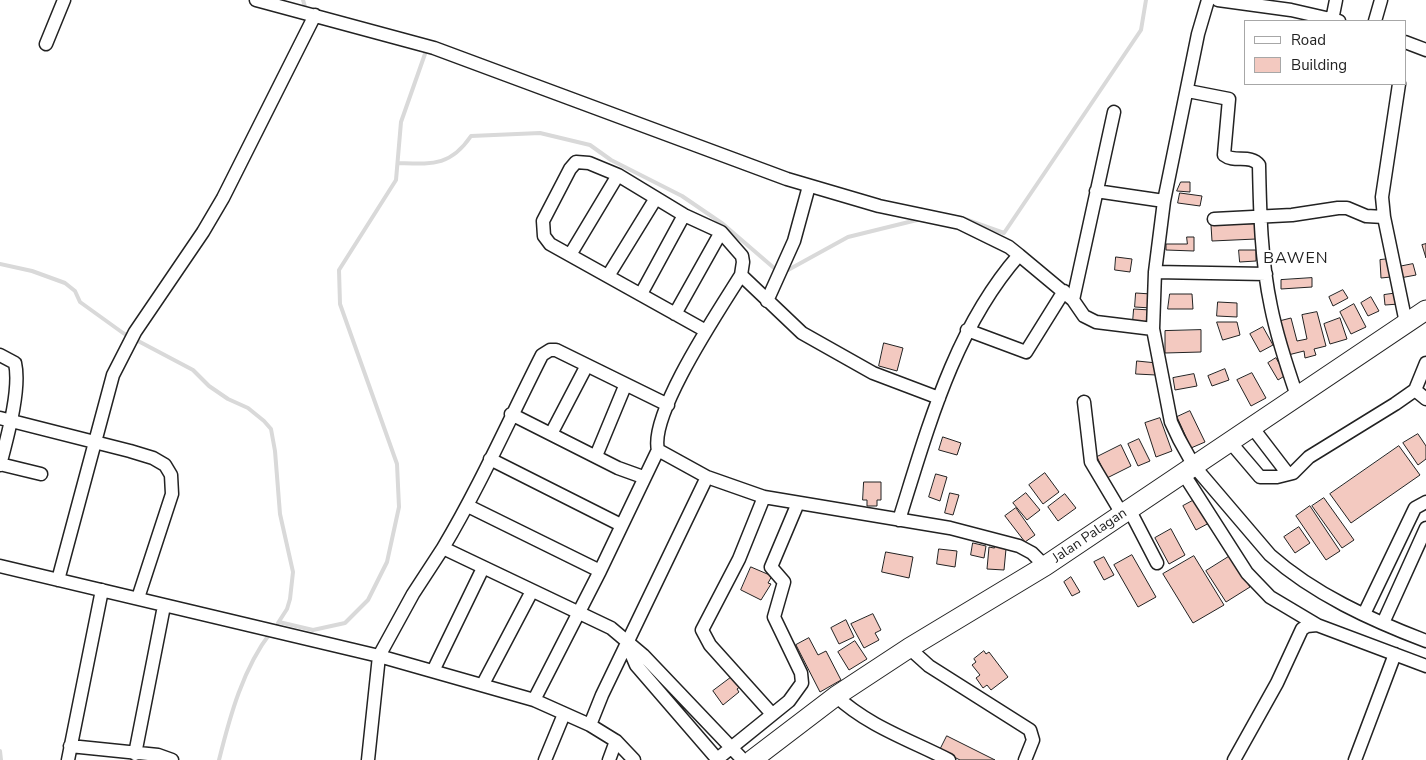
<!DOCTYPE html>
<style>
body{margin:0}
#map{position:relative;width:1426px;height:760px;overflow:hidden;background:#fff;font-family:"Nunito Sans",sans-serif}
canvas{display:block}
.legend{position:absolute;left:1244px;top:20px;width:162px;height:65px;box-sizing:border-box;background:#fff;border:1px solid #a7a7a7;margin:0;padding:6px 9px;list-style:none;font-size:15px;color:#222}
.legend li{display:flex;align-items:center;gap:10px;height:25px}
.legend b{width:25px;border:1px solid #a7a7a7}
</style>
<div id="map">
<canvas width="1426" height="760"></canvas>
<ul class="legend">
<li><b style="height:6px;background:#fff"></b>Road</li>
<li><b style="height:14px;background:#f3c9c0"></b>Building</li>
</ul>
</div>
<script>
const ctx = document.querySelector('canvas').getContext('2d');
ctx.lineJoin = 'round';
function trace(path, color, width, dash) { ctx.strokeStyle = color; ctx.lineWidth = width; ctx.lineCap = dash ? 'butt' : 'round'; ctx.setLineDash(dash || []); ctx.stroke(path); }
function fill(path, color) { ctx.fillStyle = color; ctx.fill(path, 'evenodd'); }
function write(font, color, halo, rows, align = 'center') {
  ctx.font = font + ' "Nunito Sans",sans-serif'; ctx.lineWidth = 4; ctx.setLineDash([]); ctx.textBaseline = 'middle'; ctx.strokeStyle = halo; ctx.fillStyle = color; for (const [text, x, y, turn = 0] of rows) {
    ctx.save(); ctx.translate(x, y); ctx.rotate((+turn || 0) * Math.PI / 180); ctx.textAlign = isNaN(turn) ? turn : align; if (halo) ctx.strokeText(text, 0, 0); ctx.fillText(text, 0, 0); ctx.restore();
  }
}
trace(new Path2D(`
 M303,0L306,10
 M398,163C431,164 450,167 471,136L540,133L590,145L611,160L682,196L723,224L774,268L788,270L848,237L921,219
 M962,218L1004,233L1141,30L1146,0
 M0,264L32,271L65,283L75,291L80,302L123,333L193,370L209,386L228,399L248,408L264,421L271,429L275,451L280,514L293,572L290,599L287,609L278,623
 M279,622L313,630L345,623L368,600L387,562L399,507L397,464L340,304L339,270L396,180L401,122L426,51
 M0,751L1,760
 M219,760C230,716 243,668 271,632`), '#d9d9d9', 4);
const building = new Path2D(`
 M1181,182H1190V192L1177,191Z
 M1180,193L1202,196L1200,206L1178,203Z
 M1256,224V239L1212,241L1211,225Z
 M1187,237H1194V251L1166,250V244H1187Z
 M1426,244V258L1422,245Z
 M1239,250H1256V261L1240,262Z
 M1116,257L1132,259L1130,272L1115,270Z
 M1389,259L1391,277L1381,278L1380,260Z
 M1413,264L1416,275L1400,278L1398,267Z
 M1312,278V287L1281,289V280Z
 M1343,290L1348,298L1333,306L1329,297Z
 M1136,293L1151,294V308L1135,307Z
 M1398,293L1399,304L1385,305L1384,295Z
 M1170,294H1192L1193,309H1168Z
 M1371,297L1379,311L1368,316L1361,303Z
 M1218,302L1237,303V317L1217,316Z
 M1354,304L1366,327L1351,334L1340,312Z
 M1134,309L1150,310V323L1133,322Z
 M1317,312L1326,346L1314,349L1316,355L1305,358L1304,351L1288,355L1279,321L1291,318L1297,341L1307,339L1302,315Z
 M1340,318L1347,339L1330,344L1324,324Z
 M1217,322H1237L1240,335L1223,340Z
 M1263,327L1273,345L1260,352L1250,334Z
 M1201,330V352L1165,353V331Z
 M884,343L903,348L897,371L879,366Z
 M1276,358L1286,375L1278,380L1268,363Z
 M1137,361L1157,363L1156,375L1136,374Z
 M1225,369L1229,380L1212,386L1208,376Z
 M1252,373L1266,398L1251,406L1237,380Z
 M1194,374L1197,386L1175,390L1173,378Z
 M1190,411L1205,442L1191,448L1177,417Z
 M1160,418L1172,451L1156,457L1145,423Z
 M1418,434L1426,446V459L1418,465L1403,443Z
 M943,437L961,443L957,455L939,450Z
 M1139,439L1150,461L1138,466L1128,444Z
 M1121,445L1131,466L1107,478L1097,457Z
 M1399,446L1420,475L1351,523L1330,494Z
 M1045,473L1059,492L1043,504L1029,485Z
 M936,474L947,477L940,501L929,497Z
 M864,482H881V500H877V506H867V500H863Z
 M950,493L959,495L953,515L945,513Z
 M1026,493L1040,510L1027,520L1013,503Z
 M1065,494L1076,508L1058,521L1048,507Z
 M1198,498L1211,522L1196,530L1183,506Z
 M1324,498L1354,540L1342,548L1312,506Z
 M1310,506L1340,551L1326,560L1296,516Z
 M1016,508L1035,535L1025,542L1005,516Z
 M1299,527L1310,543L1295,553L1284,537Z
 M1171,529L1185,555L1169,564L1155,538Z
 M973,543L986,546L984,558L971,555Z
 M994,543L1006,549L1004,570L987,569L989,547L994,548Z
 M939,549L957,551L955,567L937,564Z
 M886,552L913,557L909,578L882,572Z
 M1132,555L1156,597L1138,607L1114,565Z
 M1194,556L1224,605L1193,623L1163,574Z
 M1230,556L1250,587L1226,602L1206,571Z
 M1104,557L1114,575L1104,580L1094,562Z
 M751,567L772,576L768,583L771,584L761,600L741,590Z
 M1071,577L1080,592L1072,596L1064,582Z
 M873,614L881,630L875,633L879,640L864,648L851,624Z
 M846,620L854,637L839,644L831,628Z
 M809,638L818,655L826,651L841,680L820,692L796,645Z
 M855,641L867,659L849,670L838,652Z
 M984,651L986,654L989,652L1008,677L991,690L987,685L983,688L976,678L980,675L972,665L976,662L974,659Z
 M733,676L741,686L737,689L739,692L723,705L713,691Z
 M947,736L995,760H960L940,750Z`);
fill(building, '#f3c9c0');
trace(building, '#222', 1);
const minor = new Path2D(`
 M256,0L434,48L787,179L879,206L960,223L1009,247L1019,255
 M1208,0L1198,34L1164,201L1155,272L1153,329L1171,422L1179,439L1194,466L1270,555C1314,594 1371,620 1426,641
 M1218,0L1291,10L1339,21
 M1332,20L1336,0
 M1375,21L1381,0
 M1405,42L1426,50
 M46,44L64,0
 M1399,84L1382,197L1384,217L1406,323
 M1188,91L1229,99L1224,155C1234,163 1251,154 1259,165C1260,213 1261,260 1271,307C1277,337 1287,367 1297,396
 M1096,191L1164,201
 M1214,219L1292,215L1338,208H1347L1366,216L1384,217
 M570,255L618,175
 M1155,272L1266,274
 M741,275L802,333L873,373L939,398
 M608,276L656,198
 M641,294L684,215
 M1073,300L1114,112
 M767,301L794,241L809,186
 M675,314L721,232
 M967,330L1026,352L1064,291
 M706,331L550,244L544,236L543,221L570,169L576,162L589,163L618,175L684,215L721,232L742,256L743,262L741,275C720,309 649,414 658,450L707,477L764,497L950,528L1019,546L1032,553L1045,566
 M0,355L15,363C21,389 7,438 0,465
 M1415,390L1426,399
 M1084,402L1091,462L1122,514
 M668,405L556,350H550L542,355C509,420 480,486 443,548L611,628L643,655L743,760
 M511,414L618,468L643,477
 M0,418L130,451L153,458L165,465L171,475L172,494L138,598
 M1252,427L1288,474
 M551,434L586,367
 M1231,443L1260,477H1277L1293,473L1309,457L1395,404L1415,390L1426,363
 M596,456L625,386
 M490,459L621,525
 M0,464L41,474
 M1183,473L1247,573L1270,597L1317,625L1426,666
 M764,497L739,559L702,630L710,645L772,714
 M468,506L600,571
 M1129,509L1157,563
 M899,520C928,428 954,329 1019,255L1073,300L1084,316L1096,322L1153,329
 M443,548L413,594L379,656L534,700L590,725L616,741L634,760
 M0,566L379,656L368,760
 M58,580L113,375L135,332L203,232L223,198L315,15
 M1364,614L1415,508L1426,502
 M1383,623L1426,528
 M627,644L636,665L718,760
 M909,648L929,666L1030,730L1033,740L1025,760
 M433,671L483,568
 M483,684L532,591
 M836,696C868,726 910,740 949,760
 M534,700L600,571L658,450
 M590,725L602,695L707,477
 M70,746L158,755L172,760
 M135,754L164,606
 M68,760L102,590
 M545,760L564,714
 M609,760L616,741
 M716,760L789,701L802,683L801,673L774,617L784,582L771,567L798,503
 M1234,760L1277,683L1302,629L1307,626L1317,625
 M1355,760L1395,654`);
const highway = new Path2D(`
 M752,760L836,696L909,648L1045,566L1426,310`);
trace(minor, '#222', 15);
trace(highway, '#222', 21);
trace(minor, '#fff', 12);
trace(highway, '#fff', 19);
write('14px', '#222', '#fff', [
 ["Jalan Palagan",1090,536,-34]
]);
ctx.letterSpacing = '1px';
write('16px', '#222', '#fff', [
 ["BAWEN",1296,259]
]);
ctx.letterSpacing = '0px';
</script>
